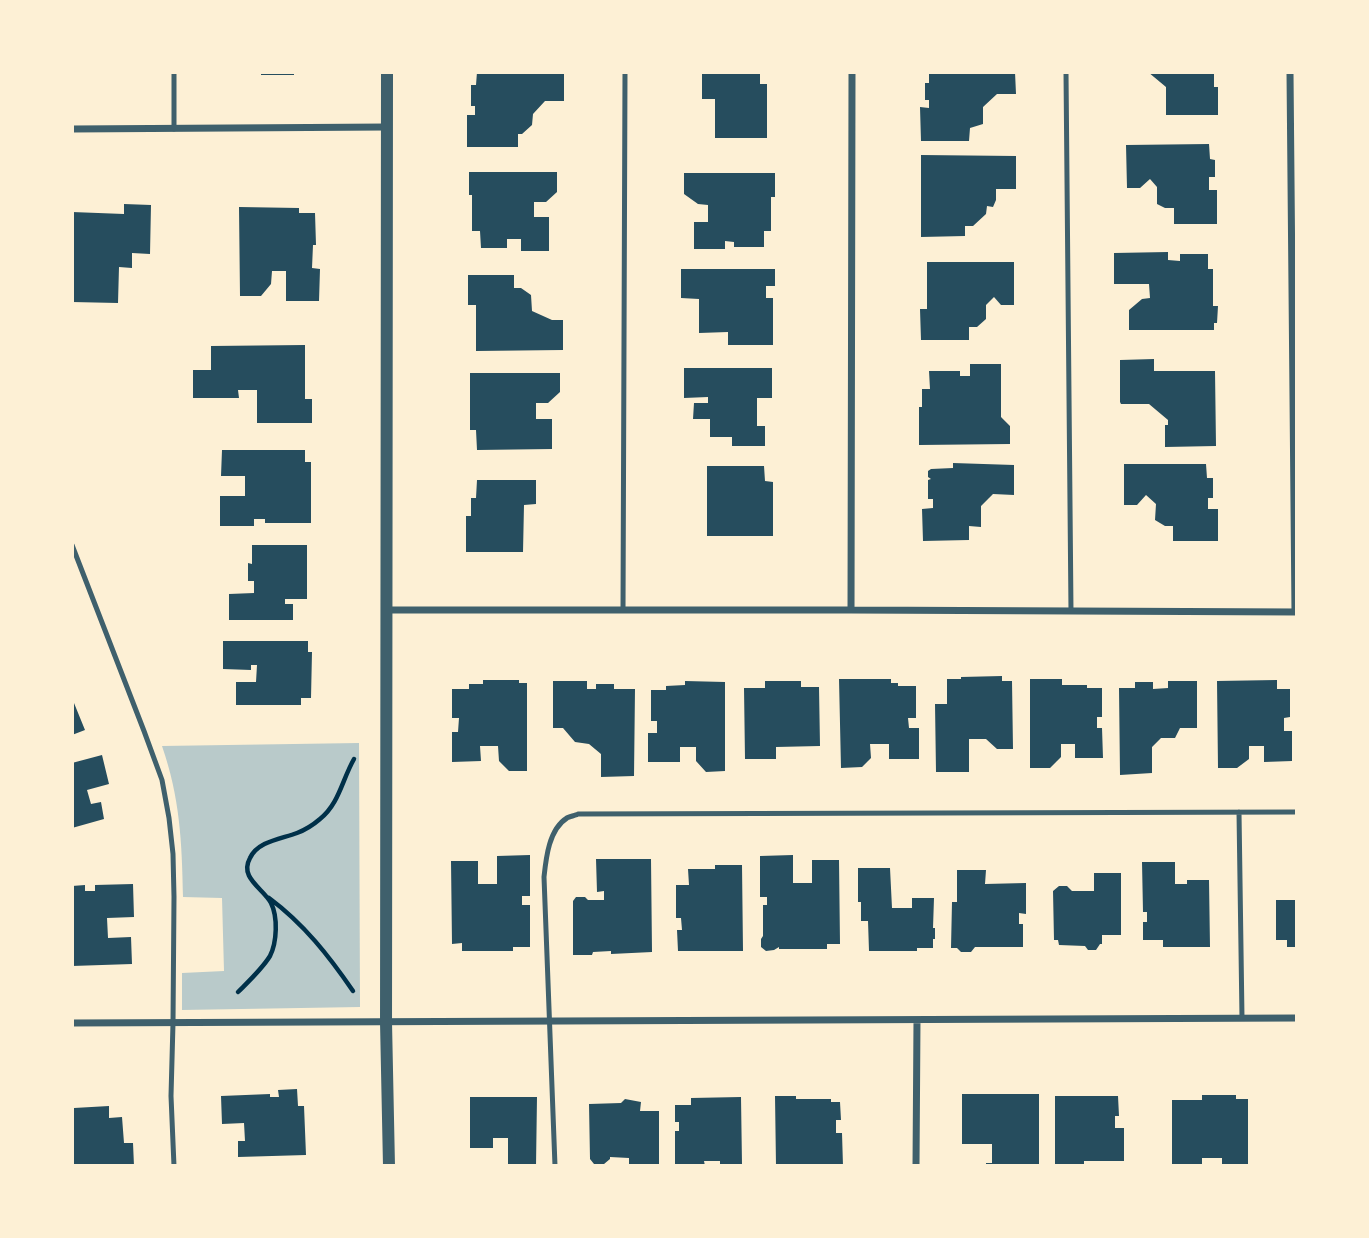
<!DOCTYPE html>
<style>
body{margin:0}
#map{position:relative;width:1369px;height:1238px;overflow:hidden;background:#fdf0d5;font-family:"Public Sans",sans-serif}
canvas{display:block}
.frame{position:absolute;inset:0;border:74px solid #fdf0d5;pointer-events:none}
</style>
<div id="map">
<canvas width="1369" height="1238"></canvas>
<div class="frame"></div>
</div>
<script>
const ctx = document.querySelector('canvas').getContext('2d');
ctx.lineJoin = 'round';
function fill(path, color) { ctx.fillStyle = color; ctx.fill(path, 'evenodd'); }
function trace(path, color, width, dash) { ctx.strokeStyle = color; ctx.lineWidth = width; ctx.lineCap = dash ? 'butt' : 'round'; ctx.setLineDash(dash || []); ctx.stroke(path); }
fill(new Path2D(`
 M359,743L360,1007L182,1010V973L224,971L222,898L183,897C182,842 180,798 162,746Z`), '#b9caca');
fill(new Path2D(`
 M261,72H294V75H261Z
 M477,72H564V101H545L533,114L532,125L522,134H518V147H467V115H475V106H471V85H476Z
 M702,72H760V84H767V138H715V99H702Z
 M929,72H1015L1016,94H997L983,107V124L970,128L969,141H921L920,107L929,108V100H925V83H929Z
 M1148,72H1214V87H1218V115H1166V87Z
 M1209,144L1210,159L1215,160V177H1209V190H1217V224H1174V208H1165L1157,204V187L1150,179L1140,188H1127L1126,145Z
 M921,155L1016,156V189H996V200L993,207L987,206L986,214L973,226H965V236L921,237Z
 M469,172H557V192L546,202H534V217H549V251H521V239H507V248H481L480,231H472V195H469Z
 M684,173H775V197H771V231H764V247H734V242L725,241V249H694V222H708V205L698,204L684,194Z
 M124,204L151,205L150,254L132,253V268L119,267L118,303L72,302V212L124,214Z
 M239,207L299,208V213H315L316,245H313L312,268L320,269L319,301H286V271H272L271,284L261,296H240Z
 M1168,252V260L1180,261V254H1208V269H1213V306H1218L1217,323H1214V330H1129V310L1142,299L1150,298L1149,284H1114V253Z
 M927,262H1014V305H1001L994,297L986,305V319L977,327H969V340H921L920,309H927Z
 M681,269H775V286H766V298H773V345H728V332L699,333V299L681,298Z
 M468,275H514V288H521L531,295L532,311L552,320H563V350L476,351V305H468Z
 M305,345V399H312V423H257V390H238L239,398H193V370H211V346Z
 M1154,359V371H1215L1216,446L1165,447V425H1168V420L1149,404H1121L1120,402V360Z
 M970,364H1001V417L1010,426V444L919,445V407H922V389H930L929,371H960V376H970Z
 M684,368H772V398H757V426H765V446H732V437H710V419H693L694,403H708V397L684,398Z
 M470,373H560V392L548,403H536V419H552V449L477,450L476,430H470Z
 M222,450H305V462H311V523H265V519H254V526H220V496H245V476H221Z
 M953,463L1014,465V495L993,494L981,506V527L969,526V540L923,541L922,509L933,508V499H928V480L931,479L928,477V471L931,469L953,468Z
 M1124,464H1206L1207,478H1213V498H1208V509H1218V541H1173V526H1165L1155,520L1156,504L1146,495L1137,505H1124Z
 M707,466H764L765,481L773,482V536H707Z
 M477,480H536V504L524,505L523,552H466V516H471V498H476Z
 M252,545H307V599H285V604H293V620H229V594L254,593V581H248V563L252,564Z
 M223,641H308V652H312L311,698H301V705H236V682H256L257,665H251V670L223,669Z
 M1002,676V681H1012L1013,749H997L986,739H969V772H936L935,704H947V679H961V677Z
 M839,679H891V683H898V686H916V718H908L909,728H919V759H889V744H870L871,758L862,767L841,768Z
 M1030,679H1062V685H1087V688H1102V717H1097V728H1102L1103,758H1075V744H1061V757L1050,768H1030Z
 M483,680H519V683H527V771H509L499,761L498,746H480L481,761L452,762V732H458L459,718H452V689H469V684H483Z
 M1277,680V689H1290V717L1284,718V731H1292V761L1264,762V746H1249V759L1237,768H1218L1217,681Z
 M553,681H587V689H596V684H614V689H635L634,776L601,777V754L589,744L575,742L563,728H553Z
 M685,681L725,682V771L706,772L696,761V747H680V762H648V733H657V721H651V690H666V686L685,685Z
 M765,681H801V687H819L820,746L776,747V759H745L744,688H765Z
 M1168,681H1197V728H1180L1175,738H1161L1152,747V773L1120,775L1119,688H1135V682H1153V689L1168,688Z
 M74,703L85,730L72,735V704Z
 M102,755L109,784L87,790L91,804L101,802L104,819L72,828V763Z
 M530,855V896H522V905H530V947H513V951H462V943L452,944L451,861H478V884H497V856Z
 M793,855V883H812V860H839L840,944H827V949H779V947L774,950L766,951L761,947V939L763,936V905H767V897H760V856Z
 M596,859H651L652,952L611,954V951L593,952L592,955H573V901L576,897H585L588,900H604V891L597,892Z
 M1142,862H1175V884H1187V880H1209L1210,947H1163V940H1143V922H1147V912H1143Z
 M715,865H742L743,951H678L677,930H682L681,918H676V885H689L688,869H715Z
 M858,868H890L892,908H912V898H934L933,928H935V939H933V948H917V951H869L868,921H861V902H858Z
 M957,870H986L985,884L1026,883V914L1019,913V924H1023V947H975L971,952H961L957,948H951L952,902H957Z
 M1094,873H1121V935H1102V944H1100L1096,950H1088L1085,946L1059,945L1058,940H1054L1053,891L1059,886H1067L1072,891H1094Z
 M133,884L134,917L107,918L108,938L131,937L132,964L72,966V886L85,885V891H95V885Z
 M1276,900H1297V947H1287V940H1276Z
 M297,1089L298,1106H304L306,1155L238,1157V1141H245L244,1123L222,1124L221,1096L270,1094V1097H279L278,1090Z
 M962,1094H1039V1166H986V1163H992V1144H962Z
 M1202,1095H1236V1099H1248V1166H1222V1158H1202V1166H1172V1100H1202Z
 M775,1096H796V1099H831V1102H840L841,1120H836V1133H842L843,1166H776Z
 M1055,1096H1118L1119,1116H1115V1128H1124V1161H1084V1166H1055Z
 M470,1097H537L536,1166H508V1138H493V1148H470Z
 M741,1097L742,1165H720V1161H704L705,1166H675V1131H679V1122H675V1105H691V1098Z
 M625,1099L641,1102L640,1111H659V1166H629V1158L610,1157V1159L604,1164H594L590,1159L589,1104L621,1103Z
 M109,1106V1118L122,1117L124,1143H133L134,1166H72V1115H74V1108Z`), '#264d5e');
trace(new Path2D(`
 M269,898C304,924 329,956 353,991
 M238,992C249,981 262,969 270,956C277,942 278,917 271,903C263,888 239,878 250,858C258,841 281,839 297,833C305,830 313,825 320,819C339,804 342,780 354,759`), '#003049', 4.5);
trace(new Path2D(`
 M1066,72L1071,611
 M174,129V72
 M72,545L144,731L162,780L169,818L173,854L174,897L173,1023L171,1096L174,1166
 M623,610L625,72
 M1239,812L1242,1018
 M555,1166L544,877C546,858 549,829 567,818C568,817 577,815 578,814L1297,812`), '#3f606c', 5);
trace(new Path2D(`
 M1290,72L1295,612
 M72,129L387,127
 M387,610H851L1297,612
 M851,610L852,72
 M72,1023L1297,1018
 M916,1166L917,1020`), '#3f606c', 7);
trace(new Path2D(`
 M387,72L386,1022L389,1166`), '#3f606c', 12);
</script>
